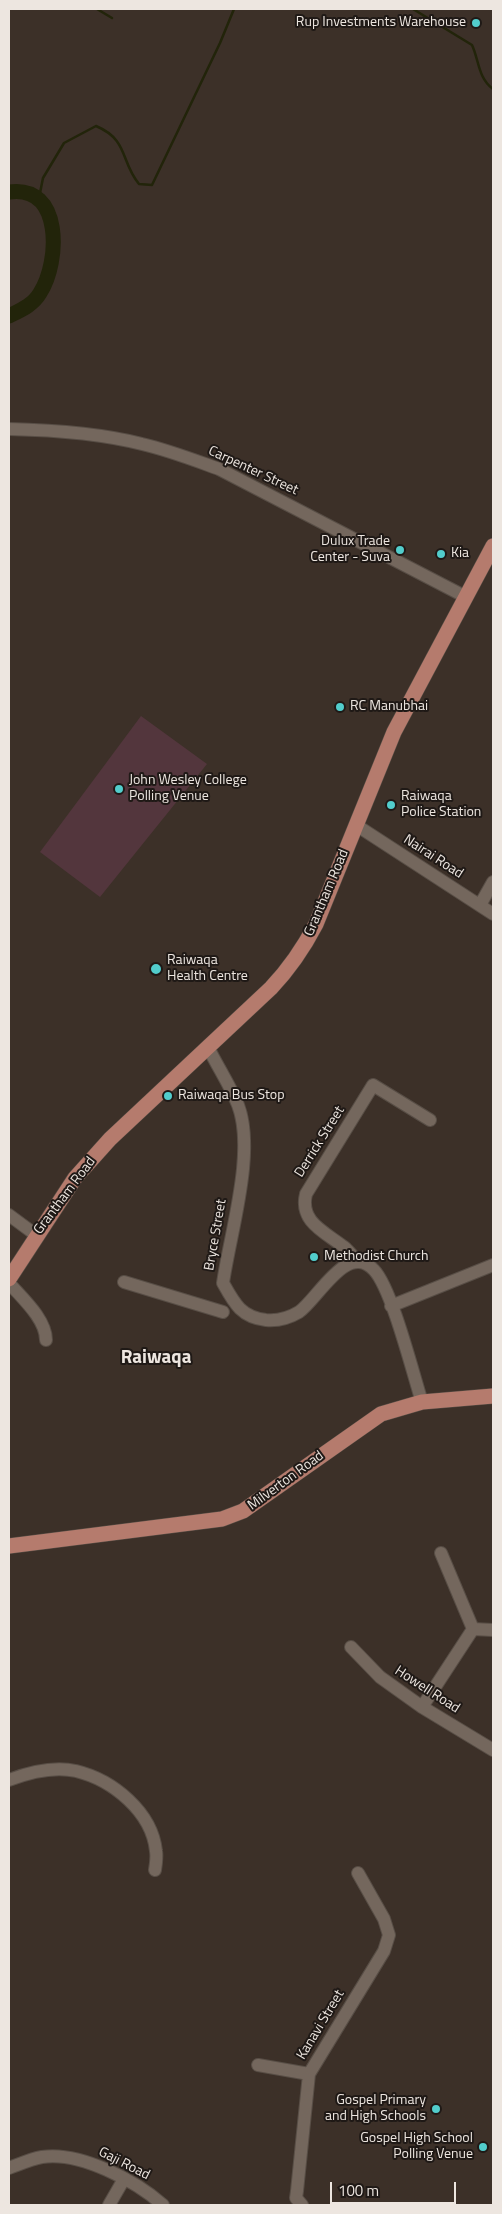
<!DOCTYPE html>
<style>
body{margin:0}
#map{position:relative;width:502px;height:2214px;overflow:hidden;background:#3c3028;font-family:"Titillium Web",sans-serif}
canvas{display:block}
.frame{position:absolute;inset:0;border:10px solid #ede6e0;pointer-events:none}
.scale{position:absolute;left:330px;top:2182px;width:126px;height:22px;box-sizing:border-box;border:2px solid #ede6e0;border-top:0;padding-left:6px;font-size:15px;line-height:18px;white-space:nowrap;color:#ede6e0;-webkit-text-stroke:4px #1f1916;paint-order:stroke}
</style>
<div id="map">
<canvas width="502" height="2214"></canvas>
<div class="frame"></div>
<div class="scale">100 m</div>
</div>
<script>
const ctx = document.querySelector('canvas').getContext('2d');
ctx.lineJoin = 'round';
function fill(path, color) { ctx.fillStyle = color; ctx.fill(path, 'evenodd'); }
function trace(path, color, width, dash) { ctx.strokeStyle = color; ctx.lineWidth = width; ctx.lineCap = dash ? 'butt' : 'round'; ctx.setLineDash(dash || []); ctx.stroke(path); }
function write(font, color, halo, rows, align = 'center') {
  ctx.font = font + ' "Titillium Web",sans-serif'; ctx.lineWidth = 4; ctx.setLineDash([]); ctx.textBaseline = 'middle'; ctx.strokeStyle = halo; ctx.fillStyle = color; for (const [text, x, y, turn = 0] of rows) {
    ctx.save(); ctx.translate(x, y); ctx.rotate((+turn || 0) * Math.PI / 180); ctx.textAlign = isNaN(turn) ? turn : align; if (halo) ctx.strokeText(text, 0, 0); ctx.fillText(text, 0, 0); ctx.restore();
  }
}
fill(new Path2D(`
 M141,716L207,764L100,897L40,852Z`), '#53363d');
trace(new Path2D(`
 M97,9L112,18
 M413,9L472,45C479,60 478,78 493,89
 M39,198L43,178L64,143L96,126C129,140 120,161 139,184L152,185L220,43L234,9`), '#22240a', 2.5);
trace(new Path2D(`
 M9,192C63,184 60,262 40,293C33,305 21,310 9,316`), '#22240a', 15);
const minor = new Path2D(`
 M9,429C53,430 99,433 142,444C168,450 194,460 219,469L466,597
 M356,825L493,914
 M480,905L493,882
 M208,1047C217,1066 230,1085 238,1105C256,1152 230,1233 223,1283C234,1303 241,1317 266,1320C277,1321 289,1318 299,1312C318,1299 347,1241 374,1270C392,1289 413,1374 422,1402
 M9,1215L36,1235
 M358,1261C353,1257 349,1251 344,1247C325,1232 299,1222 306,1194L373,1085L430,1120
 M124,1282L223,1312
 M9,1283C22,1298 46,1319 46,1340
 M391,1306L493,1265
 M441,1553L473,1629
 M473,1629L493,1630
 M351,1647L380,1677L422,1707L493,1750
 M422,1707L473,1629
 M9,1780C30,1772 53,1766 76,1771C113,1780 152,1812 156,1851C157,1857 156,1864 155,1870
 M258,2065L309,2074
 M9,2168C20,2164 31,2159 42,2157C80,2151 136,2181 163,2205
 M109,2205L124,2179
 M302,2205L296,2198L297,2191L309,2074L384,1951L389,1935L384,1919L358,1873`);
const major = new Path2D(`
 M9,1279L75,1178L110,1139L271,988C290,968 304,947 316,924L394,732L493,546
 M9,1546L222,1519L243,1511L381,1414L422,1402L493,1396`);
trace(minor, '#584e46', 14);
trace(major, '#584e46', 16);
trace(minor, '#74675d', 12);
trace(major, '#b57b6d', 15);
for (const [x, y, r, color] of [
 [476,23,5,"#52cdcc"],
 [400,550,5,"#52cdcc"],
 [441,554,5,"#52cdcc"],
 [340,707,5,"#52cdcc"],
 [119,789,5,"#52cdcc"],
 [391,805,5,"#52cdcc"],
 [156,969,6,"#52cdcc"],
 [168,1096,5,"#52cdcc"],
 [314,1257,5,"#52cdcc"],
 [436,2109,5,"#52cdcc"],
 [483,2147,5,"#52cdcc"]
]) { const dot = new Path2D(); dot.arc(x, y, r, 0, 2 * Math.PI); ctx.fillStyle = color; ctx.fill(dot); trace(dot, '#1f1916', 2); }
write('14px', '#ede6e0', '#1f1916', [
 ["Rup Investments Warehouse",466,23,"right"],
 ["Dulux Trade",390,542,"right"],
 ["Center - Suva",390,558,"right"],
 ["Kia",451,554],
 ["RC Manubhai",350,707],
 ["John Wesley College",129,781],
 ["Polling Venue",129,797],
 ["Raiwaqa",401,797],
 ["Police Station",401,813],
 ["Raiwaqa",167,961],
 ["Health Centre",167,977],
 ["Raiwaqa Bus Stop",178,1096],
 ["Methodist Church",324,1257],
 ["Gospel Primary",426,2101,"right"],
 ["and High Schools",426,2117,"right"],
 ["Gospel High School",473,2139,"right"],
 ["Polling Venue",473,2155,"right"]
], 'left');
write('14px', '#ede6e0', '#1f1916', [
 ["Carpenter Street",253,471,25],
 ["Nairai Road",433,857,33],
 ["Grantham Road",327,893,-67],
 ["Derrick Street",320,1142,-58],
 ["Grantham Road",65,1196,-53],
 ["Bryce Street",216,1235,-80],
 ["Milverton Road",286,1481,-36],
 ["Howell Road",427,1690,33],
 ["Kanavi Street",321,2025,-59],
 ["Gaji Road",124,2164,27]
]);
write('bold 19px', '#ede6e0', '#1f1916', [
 ["Raiwaqa",156,1358]
]);
</script>
